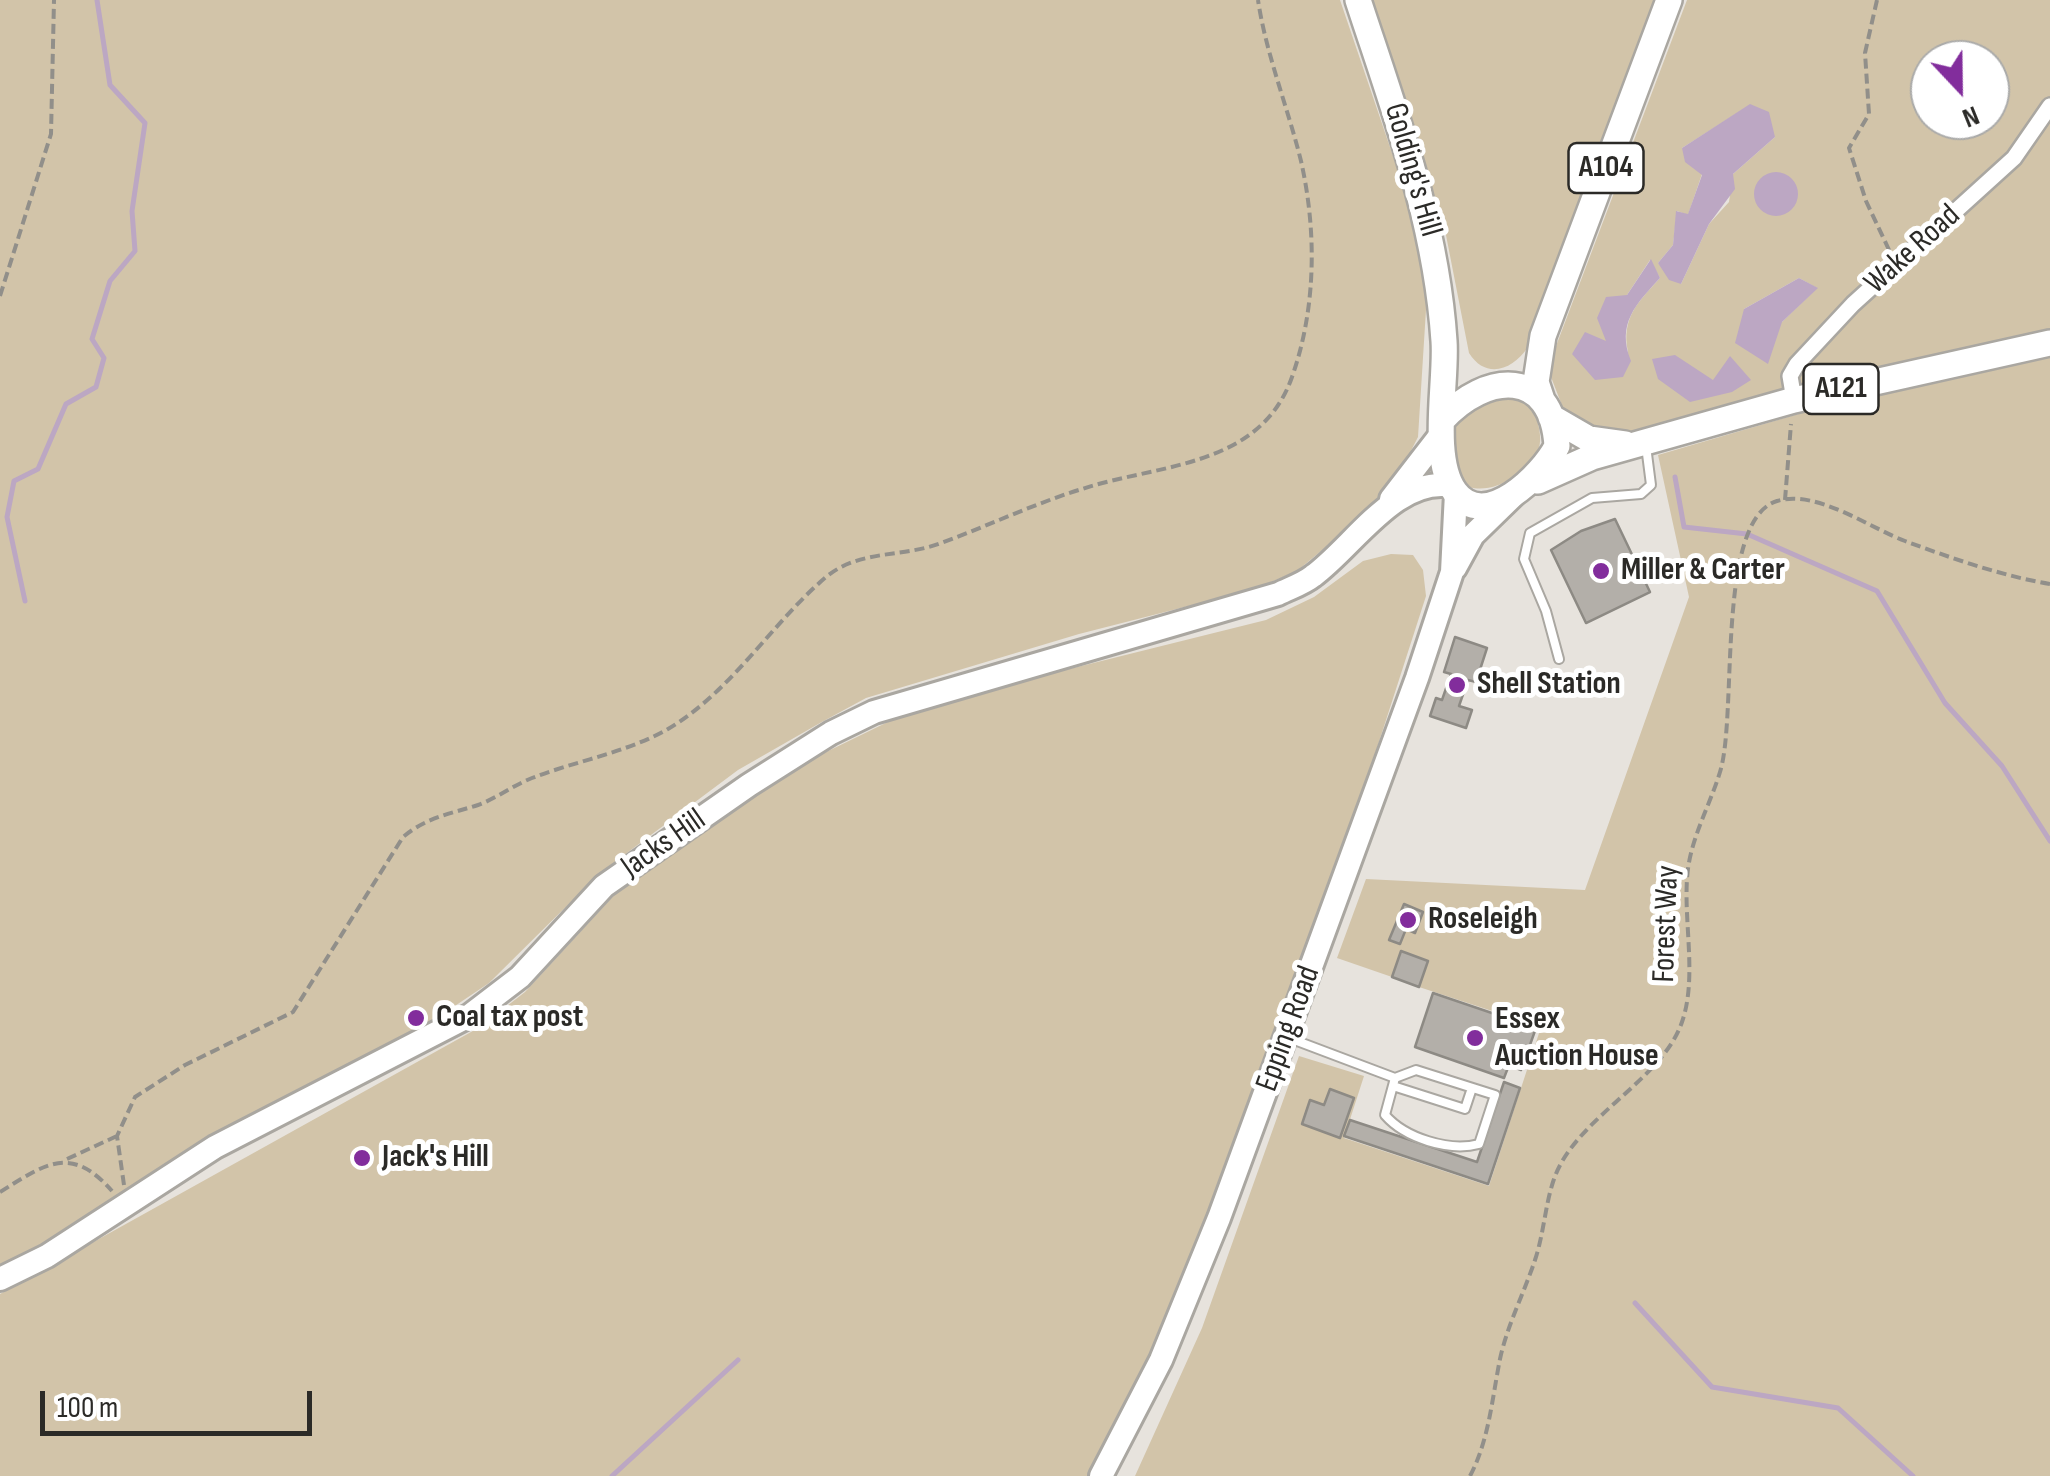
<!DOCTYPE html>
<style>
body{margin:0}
#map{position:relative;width:2050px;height:1476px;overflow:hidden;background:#e7e3dd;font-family:"Sofia Sans Condensed",sans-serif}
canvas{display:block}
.north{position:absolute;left:1910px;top:40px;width:100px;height:100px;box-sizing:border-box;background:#fff;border:2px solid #aaaaa9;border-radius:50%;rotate:158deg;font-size:28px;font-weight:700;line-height:40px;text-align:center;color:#2b2a27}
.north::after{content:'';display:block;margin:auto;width:35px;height:45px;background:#822d9c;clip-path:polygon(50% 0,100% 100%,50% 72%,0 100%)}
.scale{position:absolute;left:40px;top:1391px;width:272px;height:45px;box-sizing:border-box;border:5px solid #2b2a27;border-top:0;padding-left:12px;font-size:30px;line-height:35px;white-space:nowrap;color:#2b2a27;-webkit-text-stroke:8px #fff;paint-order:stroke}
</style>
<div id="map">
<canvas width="2050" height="1476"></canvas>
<div class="north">N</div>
<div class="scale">100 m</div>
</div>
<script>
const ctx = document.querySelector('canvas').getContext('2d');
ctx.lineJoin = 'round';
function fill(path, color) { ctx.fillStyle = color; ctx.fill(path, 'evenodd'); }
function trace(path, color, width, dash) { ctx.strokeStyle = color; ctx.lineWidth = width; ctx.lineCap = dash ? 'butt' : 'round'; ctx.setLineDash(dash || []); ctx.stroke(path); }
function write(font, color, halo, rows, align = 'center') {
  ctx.font = font + ' "Sofia Sans Condensed",sans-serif'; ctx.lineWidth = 10; ctx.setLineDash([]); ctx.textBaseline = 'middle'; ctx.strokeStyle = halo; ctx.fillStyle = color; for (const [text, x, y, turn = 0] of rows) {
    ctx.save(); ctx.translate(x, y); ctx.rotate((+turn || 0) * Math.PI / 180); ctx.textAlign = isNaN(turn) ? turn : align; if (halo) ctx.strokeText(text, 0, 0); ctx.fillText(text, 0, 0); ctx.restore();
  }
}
fill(new Path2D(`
 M0,0H1340L1429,262L1418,437L1393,486L1345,531L1297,571L1255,589L1079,634L866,698L820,723L738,770L600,873L489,983L428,1024L183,1153L48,1243L0,1267Z
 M1367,0H1659L1528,347C1513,370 1486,380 1469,353L1445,230Z
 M1687,0H2050V338L1621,438L1568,421L1551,377L1553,354ZM1930,60H1990V120H1930ZM1750,105L1775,137L1733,174L1729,202L1709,224L1681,284L1658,263L1673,245L1677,211L1688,215L1702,174L1682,148ZM1650,260L1660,278C1638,302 1621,318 1628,352L1572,354L1606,342L1627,295ZM1799,278L1817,288L1782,322L1744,309Z
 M2050,356V1476H1135L1202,1328L1299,1056L1364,1076L1344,1138L1489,1186L1541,1027L1419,987L1428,961L1402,951L1392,977L1337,958L1366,879L1585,890L1689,597L1658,455L1860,396Z
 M1478,396L1528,397C1534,412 1545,434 1538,451C1529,475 1483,501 1460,482L1448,433Z
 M1391,554L1413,555L1423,570L1426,596L1328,900L1170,1320L1091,1476H0V1294L480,1027L525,992L618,891L718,819L820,755L896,718L989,689L1266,620L1314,597L1363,561Z`), '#d2c4a9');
fill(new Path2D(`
 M1750,104L1769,112L1775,137L1733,174L1735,189L1709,224L1681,284L1669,280L1658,263L1673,245L1676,211L1688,214L1702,175L1685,162L1682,148Z
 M1754 194a22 22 0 1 1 44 0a22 22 0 1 1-44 0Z
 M1651,259L1660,278C1636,304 1616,324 1631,361L1623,377L1595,380L1572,354L1585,332L1606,341L1597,318L1606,297L1627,295Z
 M1799,278L1818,288L1782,322L1768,364L1735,343L1744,309Z
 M1675,355L1713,380L1730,356L1751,380L1732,392L1690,402L1658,379L1652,359Z`), '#bca7c3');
trace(new Path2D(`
 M1675,477L1684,527L1747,534L1877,591L1945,703L2002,766L2050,841
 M25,601L7,517L14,481L38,469L66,404L96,387L104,358L92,339L110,281L135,251L132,211L145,123L110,85L97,0
 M1635,1303L1712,1387L1838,1408L1913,1476
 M612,1476L738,1360`), '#bca7c3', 5);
const building = new Path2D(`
 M1615,519L1650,592L1586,623L1551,550L1581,531Z
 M1455,637L1487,648L1476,682L1468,680L1459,706L1472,710L1466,728L1430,716L1436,698L1442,700L1451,674L1444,672Z
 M1404,904L1423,912L1415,933L1406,929L1400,944L1389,940Z
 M1401,951L1428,961L1419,987L1392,977Z
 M1433,993L1536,1028L1521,1070L1509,1065L1504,1078L1415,1047Z
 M1504,1082L1520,1088L1488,1184L1344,1136L1350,1120L1477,1162Z
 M1330,1089L1354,1098L1340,1138L1302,1124L1310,1100L1324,1105Z`);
fill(building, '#b3afa9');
trace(building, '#8d8a84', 2.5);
const lane = new Path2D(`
 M1559,659L1546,611L1524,559L1530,533L1592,498L1641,494L1651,485L1646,446
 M1289,1038L1395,1078L1416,1070L1495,1095L1479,1144C1449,1152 1405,1138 1385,1115L1395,1078
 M1393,1086L1465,1109L1472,1088`);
const street = new Path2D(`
 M1794,400L1790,376L1797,364L1853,304L2014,158L2050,106`);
const secondary = new Path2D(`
 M1391,499L1442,433
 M1455,568L1473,535L1513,496
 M0,1279L47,1256L215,1147L469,1016L520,977L604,886L749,785L831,733L874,712L1278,594C1290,588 1303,584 1313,576C1354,546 1396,476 1452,486
 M1101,1476L1161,1360L1219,1218L1417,678L1452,572L1456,493`);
const primary = new Path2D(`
 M1358,0C1395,113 1436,221 1444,341C1447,381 1430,458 1455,492C1485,533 1543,474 1557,446C1552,367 1486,372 1442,420
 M1542,400L1536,382L1543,336L1669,0
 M1551,417L1589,439L1625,444
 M1538,481L1592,457L1794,400L2050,343`);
trace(lane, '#aaa7a1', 12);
trace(street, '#aaa7a1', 20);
trace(secondary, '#aaa7a1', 28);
trace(primary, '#aaa7a1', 30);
trace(new Path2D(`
 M1877,0L1865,53L1869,114L1849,148L1866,201L1890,252
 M0,296L51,134L54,0
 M1785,500L1791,424
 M67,1159L117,1136
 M124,1185L117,1136L135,1097L185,1065L293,1012L403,837C427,817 450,814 478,805C497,798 514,785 532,778C576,761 628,752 668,729C732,691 771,624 826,577C860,549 902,558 941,543C988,526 1033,504 1082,489C1158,464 1260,468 1292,377C1316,309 1317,232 1301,161C1288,108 1266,54 1258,0
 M0,1192C45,1164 71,1144 112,1191
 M1470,1476C1489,1440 1492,1399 1500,1359C1507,1326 1524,1293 1535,1260C1544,1233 1545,1205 1554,1179C1575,1118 1662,1081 1682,1022C1697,979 1684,925 1687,879C1689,841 1709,808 1720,772C1738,715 1715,520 1777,501C1816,489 1870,528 1905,541C1951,558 2002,576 2050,584`), '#918f8a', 4, [10, 5]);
trace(lane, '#fff', 8);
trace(street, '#fff', 15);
trace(secondary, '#fff', 22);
trace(primary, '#fff', 25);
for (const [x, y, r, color] of [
 [1601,571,10,"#822d9c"],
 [1457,685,10,"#822d9c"],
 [1408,920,10,"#822d9c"],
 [416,1018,10,"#822d9c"],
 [1475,1038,10,"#822d9c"],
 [362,1158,10,"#822d9c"]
]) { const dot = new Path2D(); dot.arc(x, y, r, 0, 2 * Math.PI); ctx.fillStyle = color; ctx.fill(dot); trace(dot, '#fff', 4); }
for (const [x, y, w] of [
 [1606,168,75],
 [1841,389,75]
]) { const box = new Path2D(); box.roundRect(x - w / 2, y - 25, w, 50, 8); ctx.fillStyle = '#fff'; ctx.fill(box); trace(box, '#2b2a27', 2.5); }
write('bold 30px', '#2b2a27', null, [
 ["A104",1606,168],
 ["A121",1841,389]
]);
write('32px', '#2b2a27', '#fff', [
 ["Golding's Hill",1412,170,74],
 ["Wake Road",1913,250,-42],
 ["Jacks Hill",664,844,-35],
 ["Forest Way",1667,924,-88],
 ["Epping Road",1289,1029,-70]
]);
write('bold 32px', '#2b2a27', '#fff', [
 ["Miller & Carter",1621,571],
 ["Shell Station",1477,685],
 ["Roseleigh",1428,920],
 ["Coal tax post",436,1018],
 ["Essex",1495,1020],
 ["Auction House",1495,1057],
 ["Jack's Hill",382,1158]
], 'left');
</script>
